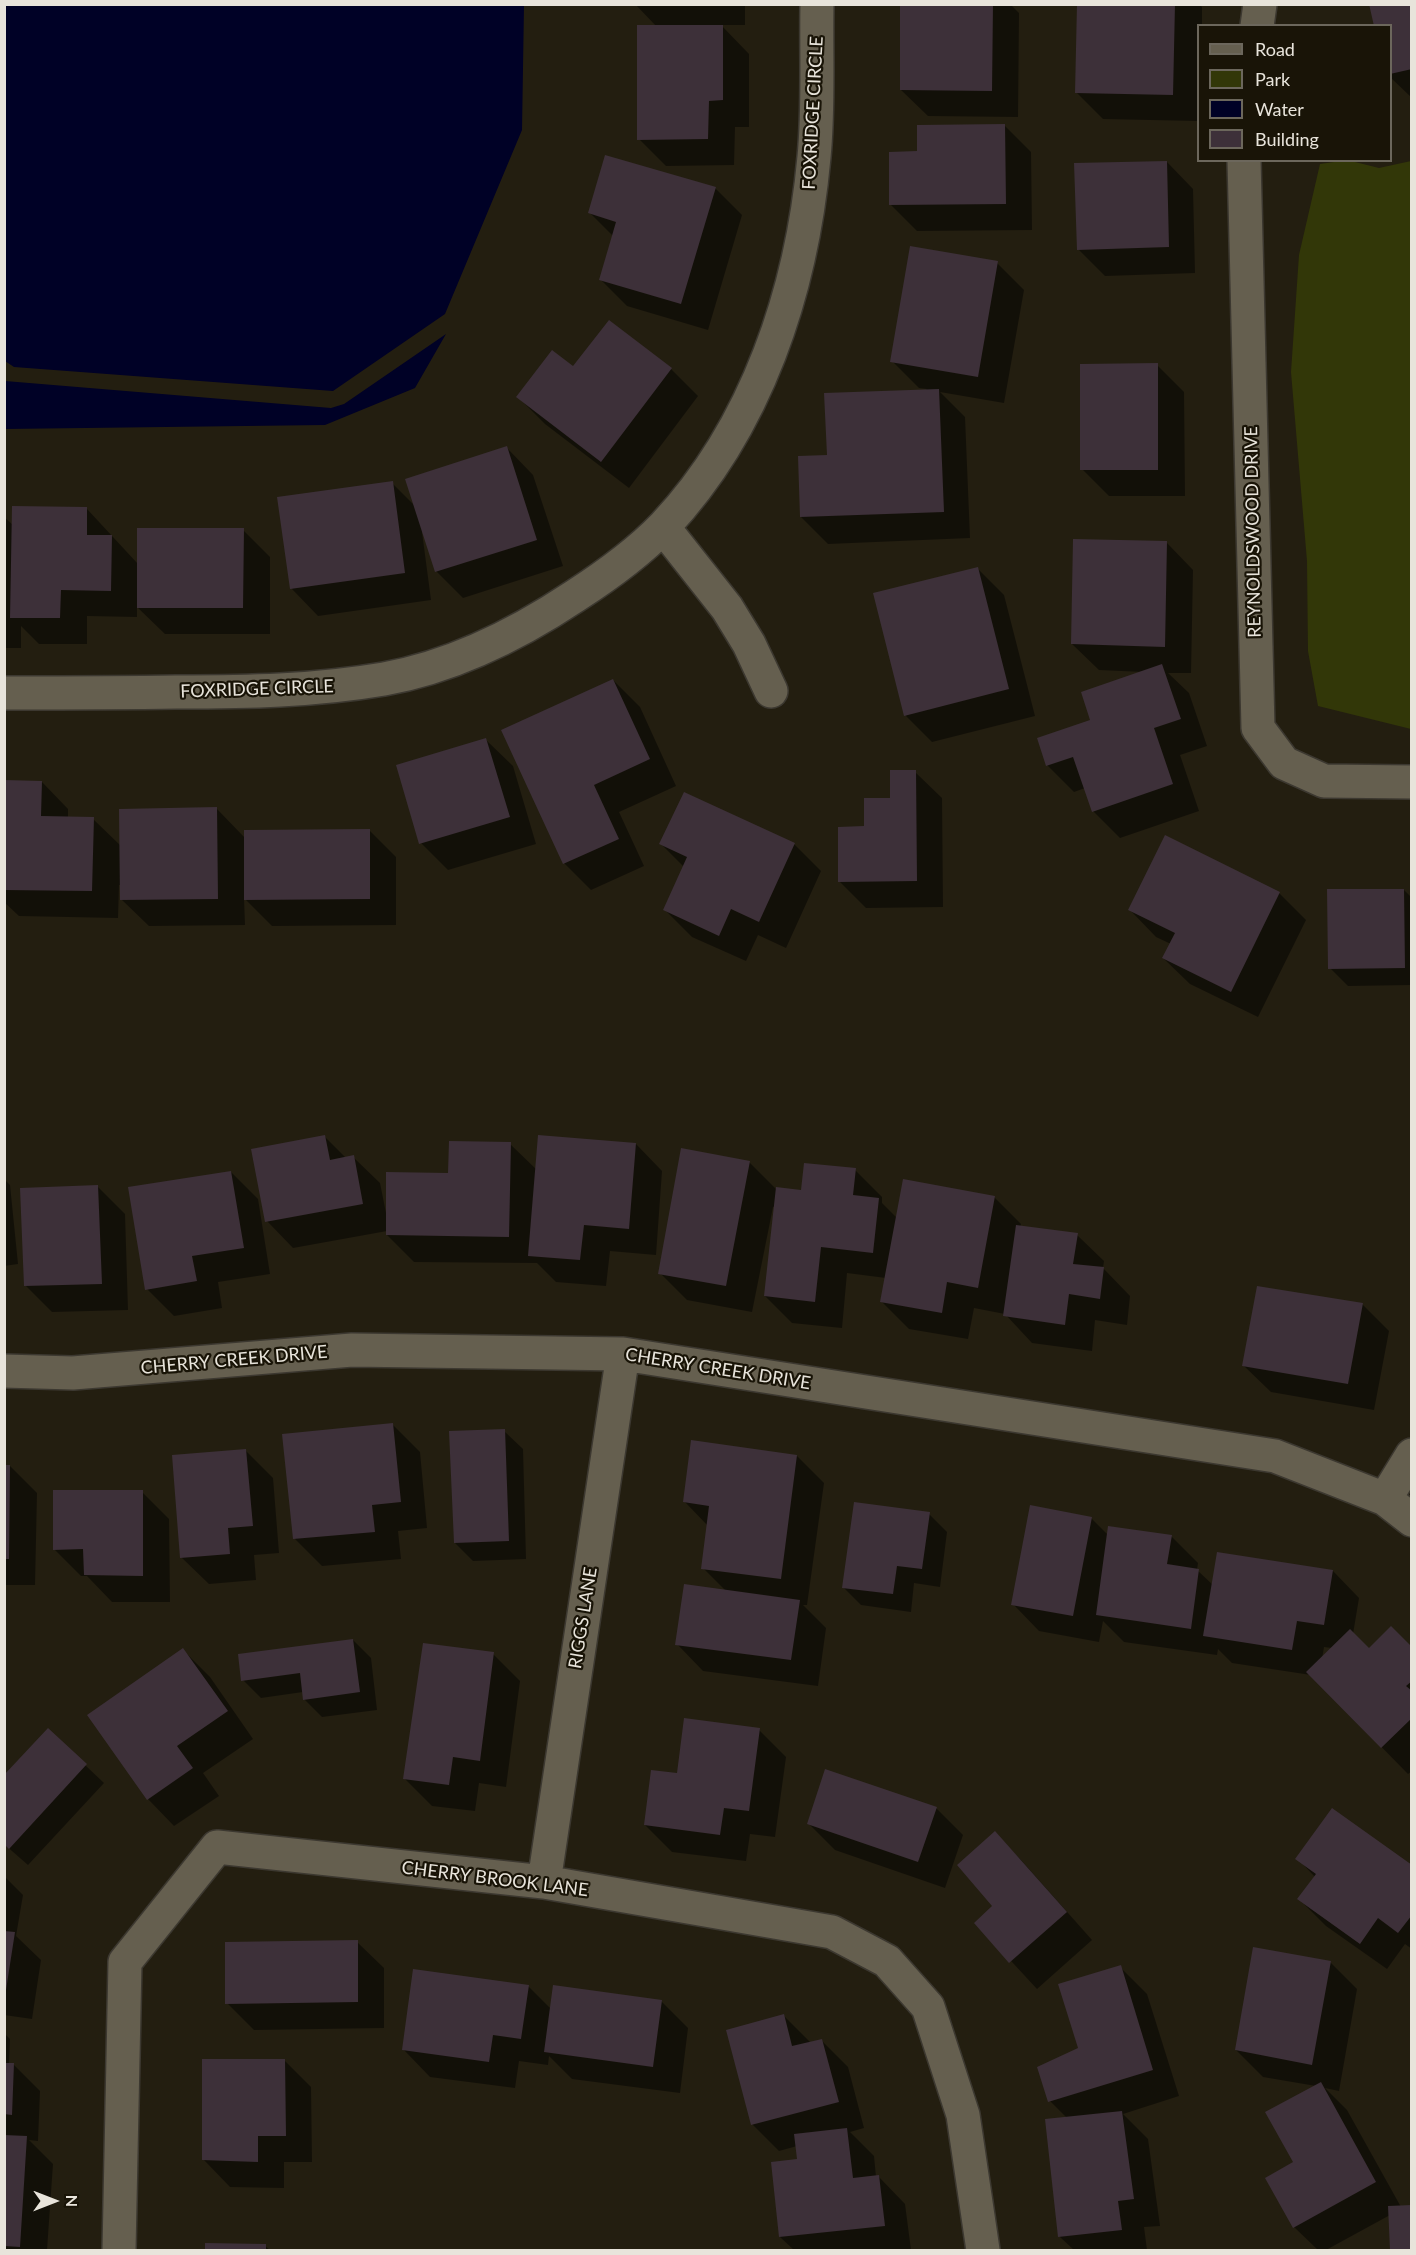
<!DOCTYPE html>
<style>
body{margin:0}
#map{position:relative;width:1416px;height:2255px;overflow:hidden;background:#231e10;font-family:Lato,sans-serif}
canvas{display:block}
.frame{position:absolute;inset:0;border:6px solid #e8e4db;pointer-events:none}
.legend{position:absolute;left:1197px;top:24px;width:195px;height:138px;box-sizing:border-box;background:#191407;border:2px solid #6c675c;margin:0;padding:8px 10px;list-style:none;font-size:18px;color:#e8e4db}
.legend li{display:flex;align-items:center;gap:12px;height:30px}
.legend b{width:30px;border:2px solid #6c675c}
.north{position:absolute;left:24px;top:2171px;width:60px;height:60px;-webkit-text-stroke:4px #191407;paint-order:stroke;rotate:90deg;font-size:16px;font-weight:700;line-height:24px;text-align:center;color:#e8e4db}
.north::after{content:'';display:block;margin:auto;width:21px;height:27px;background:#e8e4db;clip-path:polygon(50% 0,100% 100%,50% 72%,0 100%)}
</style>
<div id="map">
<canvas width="1416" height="2255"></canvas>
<div class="frame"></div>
<ul class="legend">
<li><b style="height:8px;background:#655f4f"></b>Road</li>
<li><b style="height:16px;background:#323708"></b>Park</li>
<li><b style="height:16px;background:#000126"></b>Water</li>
<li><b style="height:16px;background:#3d3039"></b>Building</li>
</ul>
<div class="north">N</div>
</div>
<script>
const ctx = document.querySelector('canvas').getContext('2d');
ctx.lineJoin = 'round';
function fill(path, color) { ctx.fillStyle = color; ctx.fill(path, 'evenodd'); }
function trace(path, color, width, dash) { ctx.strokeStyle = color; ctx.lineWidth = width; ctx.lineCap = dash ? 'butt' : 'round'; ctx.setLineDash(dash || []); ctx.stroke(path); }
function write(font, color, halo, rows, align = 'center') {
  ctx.font = font + ' Lato,sans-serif'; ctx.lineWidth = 4.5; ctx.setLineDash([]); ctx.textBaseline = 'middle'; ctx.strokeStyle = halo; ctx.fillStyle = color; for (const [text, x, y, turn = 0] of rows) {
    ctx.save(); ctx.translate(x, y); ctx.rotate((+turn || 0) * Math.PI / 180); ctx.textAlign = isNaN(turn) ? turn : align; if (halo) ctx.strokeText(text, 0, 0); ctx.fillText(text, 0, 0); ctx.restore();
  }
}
fill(new Path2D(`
 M1341,161H1351L1379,168L1411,161V729L1318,706L1308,651L1307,561L1291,372L1299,255L1320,164Z`), '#323708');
fill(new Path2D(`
 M4,5H524L522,130L445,314L333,391L14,367L5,361Z
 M446,334L415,388L325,425L5,429V381L331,408L344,404Z`), '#000126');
fill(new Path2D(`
 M635,4H745V25H721L749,54V127H735L734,165L666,166L639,139L657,27Z
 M901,4H1010L1019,13L1018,117L928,116L901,90Z
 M1078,4H1199L1202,7V26H1198V121L1103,119L1076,92Z
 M1412,4V98L1390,77V26Z
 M1004,125L1031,152L1032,230L917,231L890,204L919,153Z
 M1167,162L1193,189L1195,273L1105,276L1078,249Z
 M715,188L742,215L708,330L627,306L600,279L613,236L590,213Z
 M997,263L1024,290L1004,403L940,392L965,417L970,538L828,544L801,517L828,456L927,389L919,388L892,361Z
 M609,322L671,369L698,396L629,488L545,424L518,397L573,368Z
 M1157,365L1184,392L1185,496H1109L1082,469Z
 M507,448L533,475L563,566L463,598L436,571L424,532H422L431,600L318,616L292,589L392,483L415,506Z
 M87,509L138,564L243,530L270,557V634H165L137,607V617L87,616V644H39L21,626V648H4V517L13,525Z
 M1167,543L1193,570L1191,673H1168L1189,693L1207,746L1180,755L1199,811L1120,838L1093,811L1085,788L1074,792L1047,765L1144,672L1099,670L1072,644Z
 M977,568L1004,595L1035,716L932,742L906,716Z
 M613,680L640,707L676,786L619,812L644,866L591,890L564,863Z
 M486,740L513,766L536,844L448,870L421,843L398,766Z
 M915,772L942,798L943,907L866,908L839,881L866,827Z
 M4,781L42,782L68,809V818L93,819L121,846L217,809L245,838L369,830L396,857V925L272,926L244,898L245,925L149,926L122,900V885H119L118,918L19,916L4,902Z
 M661,844H794L821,871L786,948L758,935L746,961L692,937L665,910L684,867Z
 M1404,890L1412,898V985L1348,986L1330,968Z
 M1279,893L1306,920L1258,1017L1190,984L1163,958L1171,944L1156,937L1130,910Z
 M325,1137L346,1158L353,1157L380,1183L386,1213L450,1174L510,1144L537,1170L636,1144L662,1171L656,1255L610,1251L606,1286L556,1282L537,1263L414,1262L387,1235V1231L293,1248L267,1221Z
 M749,1162L776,1189L802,1192L855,1170L882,1197V1203L897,1218L994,1197L1021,1224L1020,1227L1077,1235L1104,1261L1103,1268L1130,1296L1127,1325L1095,1320L1092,1351L1032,1343L1005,1314L974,1308L968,1339L909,1329L882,1302L886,1278L847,1273L842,1328L792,1323L765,1296L775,1207H773L752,1312L687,1300L660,1273Z
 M231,1172L258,1199L270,1274L218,1282L222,1308L174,1316L147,1289Z
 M4,1179L10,1185L18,1264L4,1266Z
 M98,1187L125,1214L128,1310L52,1312L26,1286Z
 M1362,1304L1389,1331L1374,1410L1271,1392L1244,1366Z
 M393,1425L420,1452L427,1528L398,1531L401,1559L322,1566L295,1539Z
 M504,1431L523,1449L526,1559L473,1561L455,1543Z
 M246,1451L273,1478L279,1553L254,1555L256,1580L209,1584L182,1558Z
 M797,1456L824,1483L807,1605H803L826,1628L818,1686L703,1671L677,1644L726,1591L703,1568L708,1526L685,1502Z
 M4,1466H10L37,1493L35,1585H4Z
 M142,1492L169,1519L170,1602H112L87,1576H81L54,1549Z
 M929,1514L947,1532L940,1587L914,1583L911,1612L861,1605L843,1587Z
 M1091,1518L1108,1535L1171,1536L1198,1563L1197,1570L1213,1585L1333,1571L1359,1598L1353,1634L1369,1650L1412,1649V1771L1408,1774L1311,1675L1232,1663L1218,1649L1217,1655L1124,1642L1103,1621L1099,1642L1039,1631L1013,1604ZM1324,1647L1332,1648L1322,1659Z
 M353,1640L371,1658L377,1710L322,1717L304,1699L303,1692L261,1698L243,1680Z
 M183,1650L210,1677L253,1739L203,1773L219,1796L174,1826L148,1799Z
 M493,1654L520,1681L506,1787L479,1783L475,1811L432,1806L405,1779Z
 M48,1730L104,1783L28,1865L4,1844Z
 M759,1730L786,1757L775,1837L750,1834L746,1861L672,1852L645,1825L678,1775Z
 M936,1808L963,1835L945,1888L835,1850L808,1823Z
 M995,1833L1021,1860L1092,1940L1037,1989L976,1923L994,1906Z
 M1297,1858L1412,1867V1949L1405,1944L1387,1969L1326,1926L1299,1899L1315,1877Z
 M4,1876L23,1895L16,1936L41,1960L32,2019L4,2015Z
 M357,1942L384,1968V2028L254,2030L227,2003Z
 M1330,1962L1357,1989L1339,2091L1325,2088L1347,2110L1401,2207H1412V2250H1391L1390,2215L1326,2250H1318L1294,2227L1295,2163L1316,2086L1263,2077L1236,2050Z
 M1120,1967L1147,1994L1179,2096L1123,2114L1148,2139L1160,2226L1144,2227L1147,2250H1074L1060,2237L1047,2120L1067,2118L1050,2101L1080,2049Z
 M528,1986L551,2009L661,2001L688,2028L680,2093L572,2079L549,2056L548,2065L519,2061L515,2088L430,2077L404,2050Z
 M784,2016L811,2043L821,2040L848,2067L864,2128L850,2132L874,2156L876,2177H879L905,2204L911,2250H794L780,2237L798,2160L797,2146L779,2151L752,2124Z
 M4,2033L10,2039L9,2064H13L40,2091L38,2141L29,2140L53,2164L47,2250H4Z
 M284,2060L311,2087L312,2162H284V2188L230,2187L204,2160Z
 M207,2245L265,2246L270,2250H207Z`), '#0007');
fill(new Path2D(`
 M900,4H993L992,91L900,90Z
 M1077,4H1175L1173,95L1075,93Z
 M1369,4H1412V69L1390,74V26H1374Z
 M637,25H723V100L709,101L708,139L637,140Z
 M1005,124L1006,204L889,205V152L917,151V125Z
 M605,155L716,187L681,304L599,280L616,222L588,213Z
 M1167,161L1169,247L1077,250L1074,163Z
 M910,246L998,261L978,377L890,362Z
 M609,320L672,368L601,462L516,397L552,350L573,366Z
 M1158,363V470H1080V364Z
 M939,389L944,512L800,517L798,456L827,455L824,393Z
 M507,446L537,540L435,572L405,479Z
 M393,481L405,573L290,589L277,497Z
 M12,506L87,507V535H112L111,591L61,590L60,618H10Z
 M137,528H244L243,608H137Z
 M1073,539L1167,541L1165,647L1071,644Z
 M978,567L1009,689L904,716L873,593Z
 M1162,664L1181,719L1154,728L1173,784L1092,812L1073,757L1046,766L1037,738L1090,720L1081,692Z
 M613,679L650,759L594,785L619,839L563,864L501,730Z
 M486,738L510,817L419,844L396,765Z
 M890,770H916L917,881L838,882V827L864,826V798H890Z
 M4,780L42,781L41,816L94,817L92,891L4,890Z
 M684,792L795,843L759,922L731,909L719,936L663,910L687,857L659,844Z
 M217,807L218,899L120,900L119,809Z
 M370,829V899L244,900V830Z
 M1165,835L1280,892L1231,992L1162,958L1175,933L1128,910Z
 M1327,889H1404L1405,968L1328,969Z
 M325,1135L330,1160L354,1155L363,1204L265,1222L251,1149Z
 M538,1135L636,1143L629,1229L584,1225L580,1260L528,1256Z
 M449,1141L511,1142L509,1237L386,1235V1172L448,1173Z
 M681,1148L750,1161L726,1286L658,1274Z
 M804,1163L856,1168L853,1195L879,1198L873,1253L821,1247L815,1302L764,1296L776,1187L801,1190Z
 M231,1171L244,1248L192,1256L197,1281L145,1290L128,1187Z
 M903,1179L995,1196L978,1288L947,1282L942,1313L880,1302Z
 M98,1185L102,1284L24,1286L20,1188Z
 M1016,1225L1078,1233L1073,1264L1104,1267L1100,1299L1069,1294L1065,1325L1003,1316Z
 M1257,1286L1363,1303L1348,1384L1242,1366Z
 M393,1423L401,1502L372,1505L375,1532L293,1539L282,1434Z
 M505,1429L509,1541L454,1543L449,1431Z
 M691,1440L797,1455L781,1579L701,1569L709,1506L683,1502Z
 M246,1449L253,1526L228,1528L230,1554L180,1558L172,1455Z
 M4,1465H10L9,1559H4Z
 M53,1490H143V1576L84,1575L83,1549L53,1550Z
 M854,1502L930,1512L922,1569L897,1566L893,1594L842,1588Z
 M1030,1505L1092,1517L1073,1616L1011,1605Z
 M1108,1526L1172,1535L1167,1564L1199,1569L1191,1629L1096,1615Z
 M1217,1552L1333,1570L1324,1625L1297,1621L1292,1650L1203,1636Z
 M684,1584L800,1600L791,1660L675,1645Z
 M1391,1626L1412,1647V1681L1406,1686L1412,1691V1718L1381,1748L1306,1672L1350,1629L1369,1648Z
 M353,1639L360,1692L303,1700L300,1673L241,1681L238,1654Z
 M423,1643L494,1652L480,1761L453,1757L449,1785L403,1779Z
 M183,1648L228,1711L177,1746L193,1768L147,1800L87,1715Z
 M684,1718L760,1728L749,1811L724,1808L720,1835L644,1825L651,1770L677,1773Z
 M48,1728L87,1764L9,1849L4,1844V1775Z
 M825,1769L937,1807L918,1862L807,1824Z
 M1332,1808L1412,1865V1915L1398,1933L1378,1918L1360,1944L1297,1899L1316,1874L1295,1859Z
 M995,1831L1067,1912L1009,1963L974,1923L992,1906L957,1865Z
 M4,1931L15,1932L6,1990H4Z
 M358,1940V2002L225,2004V1942Z
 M1253,1947L1331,1961L1312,2065L1235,2050Z
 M1121,1965L1153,2070L1048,2102L1037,2067L1078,2048L1058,1984Z
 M413,1969L529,1985L521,2039L493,2035L489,2062L402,2050Z
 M553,1985L662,2000L653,2067L544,2052Z
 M784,2014L792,2046L822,2039L839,2102L751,2125L726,2030Z
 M202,2059H285L286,2136H258V2162L202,2160Z
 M4,2063H14L12,2115L4,2114Z
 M1321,2082L1376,2182L1293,2228L1265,2178L1293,2162L1265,2112Z
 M1122,2111L1134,2199L1118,2201L1122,2230L1058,2237L1045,2119Z
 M847,2128L853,2178L879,2175L885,2226L779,2237L771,2162L797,2159L794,2134Z
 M4,2135L27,2136L20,2247L4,2246Z
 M1412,2205V2250H1390L1388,2206Z
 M205,2243L266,2244V2250H205Z`), '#3d3039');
const street = new Path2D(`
 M1257,26L1260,4
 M1244,160L1258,728L1284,763L1324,781L1412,782
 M663,527L727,608L749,644L771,691
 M4,693C62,693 119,693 176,692C247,692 313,691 384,679C451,667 518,634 575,596C606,576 638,553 664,526C757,427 802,290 814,157C819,107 816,55 817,4
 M4,1371L73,1373L352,1350L623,1354L1275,1456L1385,1499L1412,1520
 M1385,1499L1412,1455
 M544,1882L623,1354
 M119,2250L125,1962L217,1847L544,1882L832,1932L887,1961L928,2007L963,2115L983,2250`);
trace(street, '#3c3830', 36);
trace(street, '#655f4f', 33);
write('18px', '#e8e4db', '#191407', [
 ["FOXRIDGE CIRCLE",813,113,-87],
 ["REYNOLDSWOOD DRIVE",1253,532,-91],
 ["FOXRIDGE CIRCLE",257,689,-2],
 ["CHERRY CREEK DRIVE",234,1360,-5],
 ["CHERRY CREEK DRIVE",718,1369,9],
 ["RIGGS LANE",583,1618,-81],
 ["CHERRY BROOK LANE",495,1879,7]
]);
</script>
